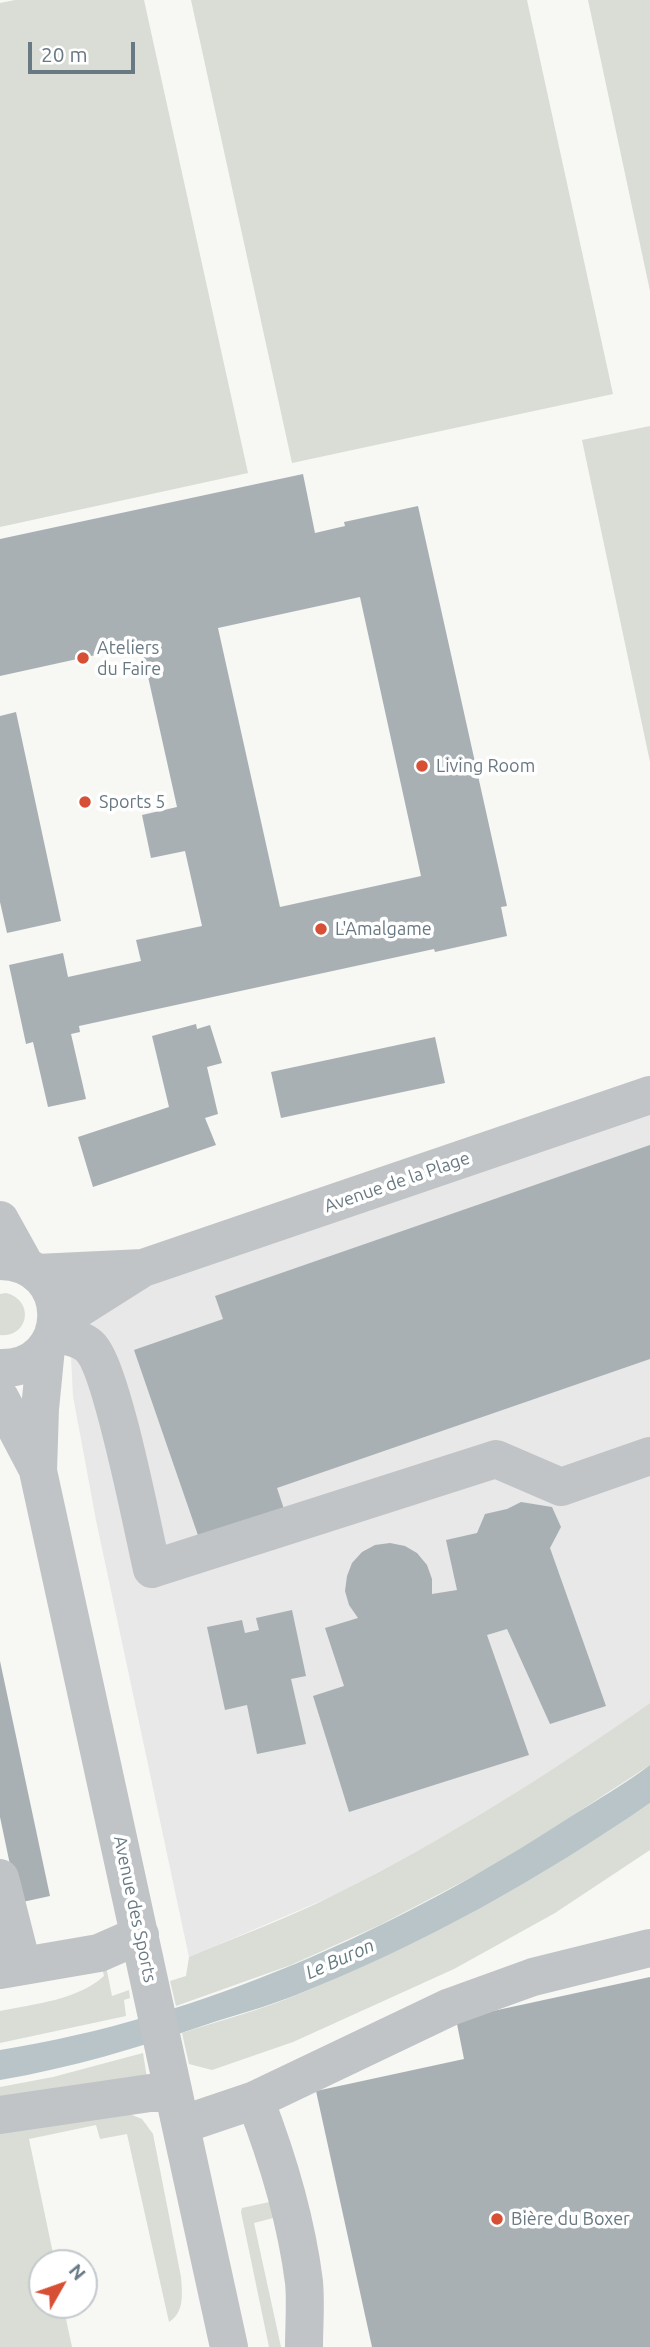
<!DOCTYPE html>
<meta charset="utf-8">
<style>
body{margin:0}
#map{position:relative;width:650px;height:2347px;overflow:hidden;background:#f7f7f4;font-family:Ubuntu,sans-serif}
canvas{display:block}
.north{position:absolute;left:28px;top:2249px;width:70px;height:70px;box-sizing:border-box;background:#fff;border:2px solid #c3c9cd;border-radius:50%;rotate:50deg;font-size:19px;font-weight:700;line-height:28px;text-align:center;color:#687983}
.north::after{content:'';display:block;margin:auto;width:24px;height:32px;background:#d74f34;clip-path:polygon(50% 0,100% 100%,50% 72%,0 100%)}
.scale{position:absolute;left:28px;top:42px;width:107px;height:32px;box-sizing:border-box;border:4px solid #687983;border-top:0;padding-left:9px;font-size:21px;line-height:24px;white-space:nowrap;color:#687983;-webkit-text-stroke:5px #fff;paint-order:stroke}
</style>
<div id="map">
<canvas width="650" height="2347"></canvas>
<div class="north">N</div>
<div class="scale">20 m</div>
</div>
<script>
const ctx = document.querySelector('canvas').getContext('2d');
ctx.lineJoin = 'round';
function fill(path, color) { ctx.fillStyle = color; ctx.fill(path, 'evenodd'); }
function trace(path, color, width, dash) { ctx.strokeStyle = color; ctx.lineWidth = width; ctx.lineCap = dash ? 'butt' : 'round'; ctx.setLineDash(dash || []); ctx.stroke(path); }
function write(font, color, halo, rows, align = 'center') {
  ctx.font = font + ' Ubuntu,sans-serif'; ctx.lineWidth = 7; ctx.setLineDash([]); ctx.textBaseline = 'middle'; ctx.strokeStyle = halo; ctx.fillStyle = color; for (const [text, x, y, turn = 0] of rows) {
    ctx.save(); ctx.translate(x, y); ctx.rotate((+turn || 0) * Math.PI / 180); ctx.textAlign = isNaN(turn) ? turn : align; if (halo) ctx.strokeText(text, 0, 0); ctx.fillText(text, 0, 0); ctx.restore();
  }
}
fill(new Path2D(`
 M650,1104V1703L588,1747L511,1798L436,1841L335,1895L189,1957L96,1520L73,1396L69,1315Z`), '#e7e8e7');
fill(new Path2D(`
 M15,0H144L248,473L0,527V3Z
 M191,0H527L613,394L292,463Z
 M588,0H650V291Z
 M650,426V762L582,440Z
 M6,1293C35,1300 29,1338 0,1335V1294Z
 M650,1703V1765L506,1859L380,1925L291,1965L176,2006L170,1981L186,1976L189,1957C238,1936 289,1918 336,1894C446,1839 550,1774 650,1703Z
 M650,1803V1850L555,1913L454,1969L293,2042L212,2070L189,2064L182,2033C221,2020 261,2010 299,1994C422,1943 540,1879 650,1803Z
 M106,1966L112,1996L129,1990L130,1998L124,2000L126,2016L0,2043V2011C34,2004 78,2000 104,1976L102,1967Z
 M143,2053L147,2078L0,2103V2087L53,2077Z
 M122,2111L142,2119L153,2134L181,2277C182,2293 185,2312 169,2322L127,2134L100,2139L96,2125L29,2139L55,2263H42V2305H63L72,2347H0V2126Z
 M274,2201L277,2217L254,2223L281,2347H269L241,2212L242,2208Z`), '#d9ddd5');
fill(new Path2D(`
 M650,1765V1803C540,1879 420,1946 296,1995C266,2007 235,2015 205,2025C138,2048 70,2068 0,2080V2050C201,2018 401,1928 570,1817C597,1800 625,1784 650,1765Z`), '#b8c4c7');
fill(new Path2D(`
 M303,474L315,533L345,526L344,522L418,506L507,906L501,907L507,936L435,952L434,949L79,1026L80,1032L71,1034L86,1099L48,1107L33,1042L26,1044L9,965L63,953L68,977L141,961L136,940L202,926L185,851L151,858L142,815L177,807L141,645L0,676V539ZM360,597L421,876L280,907L218,628Z
 M16,712L61,921L7,933L0,902V716Z
 M196,1024L197,1029L210,1025L222,1063L207,1067L218,1114L205,1118L216,1145L93,1187L78,1137L169,1107L152,1036Z
 M435,1037L445,1083L281,1118L271,1072Z
 M650,1145V1359L277,1488L286,1515L201,1544L134,1350L223,1319L215,1296Z
 M521,1502L552,1507L561,1527L550,1548L606,1706L550,1724L507,1629L487,1635L529,1755L349,1812L313,1696L344,1686L325,1628L358,1618L349,1605L345,1591L347,1576L352,1563L362,1552L375,1545L390,1543L405,1546L417,1553L427,1565L432,1579V1594L457,1590L446,1540L477,1533L485,1514L507,1509Z
 M292,1610L306,1676L291,1679L306,1744L257,1754L247,1705L225,1710L207,1627L242,1620L245,1633L259,1630L256,1618Z
 M0,1661L50,1896L18,1903L0,1817Z
 M650,1977V2347H372L316,2091L464,2059L456,2019Z`), '#a8b0b4');
trace(new Path2D(`
 M0,1220L25,1265
 M0,1261C76,1262 74,1370 0,1368
 M37,1273L143,1268
 M56,1323L143,1268L650,1095
 M54,1333C65,1336 80,1338 89,1346C112,1366 143,1531 152,1569L496,1459L561,1487L650,1456
 M46,1348L40,1409L38,1471L229,2347
 M0,1398L36,1466
 M0,1878L22,1965
 M0,1970L99,1953L140,1935
 M255,2100C278,2159 296,2219 304,2282C306,2303 304,2326 304,2347
 M0,2115L150,2093H173
 M181,2125L255,2100L450,2007L533,1977L650,1948`), '#c0c4c7', 38);
for (const [x, y, r, color] of [
 [83,658,7,"#d74f34"],
 [422,766,7,"#d74f34"],
 [85,802,7,"#d74f34"],
 [321,929,7,"#d74f34"],
 [497,2219,7,"#d74f34"]
]) { const dot = new Path2D(); dot.arc(x, y, r, 0, 2 * Math.PI); ctx.fillStyle = color; ctx.fill(dot); trace(dot, '#fff', 2.5); }
write('18px', '#687983', '#fff', [
 ["Ateliers",97,648],
 ["du Faire",97,669],
 ["Living Room",436,766],
 ["Sports 5",99,802],
 ["L'Amalgame",335,929],
 ["Bière du Boxer",511,2219]
], 'left');
write('18px', '#687983', '#fff', [
 ["Avenue de la Plage",397,1182,-19],
 ["Avenue des Sports",135,1909,78]
]);
write('italic 19px', '#637a7f', '#fff', [
 ["Le Buron",340,1959,-24]
]);
</script>
